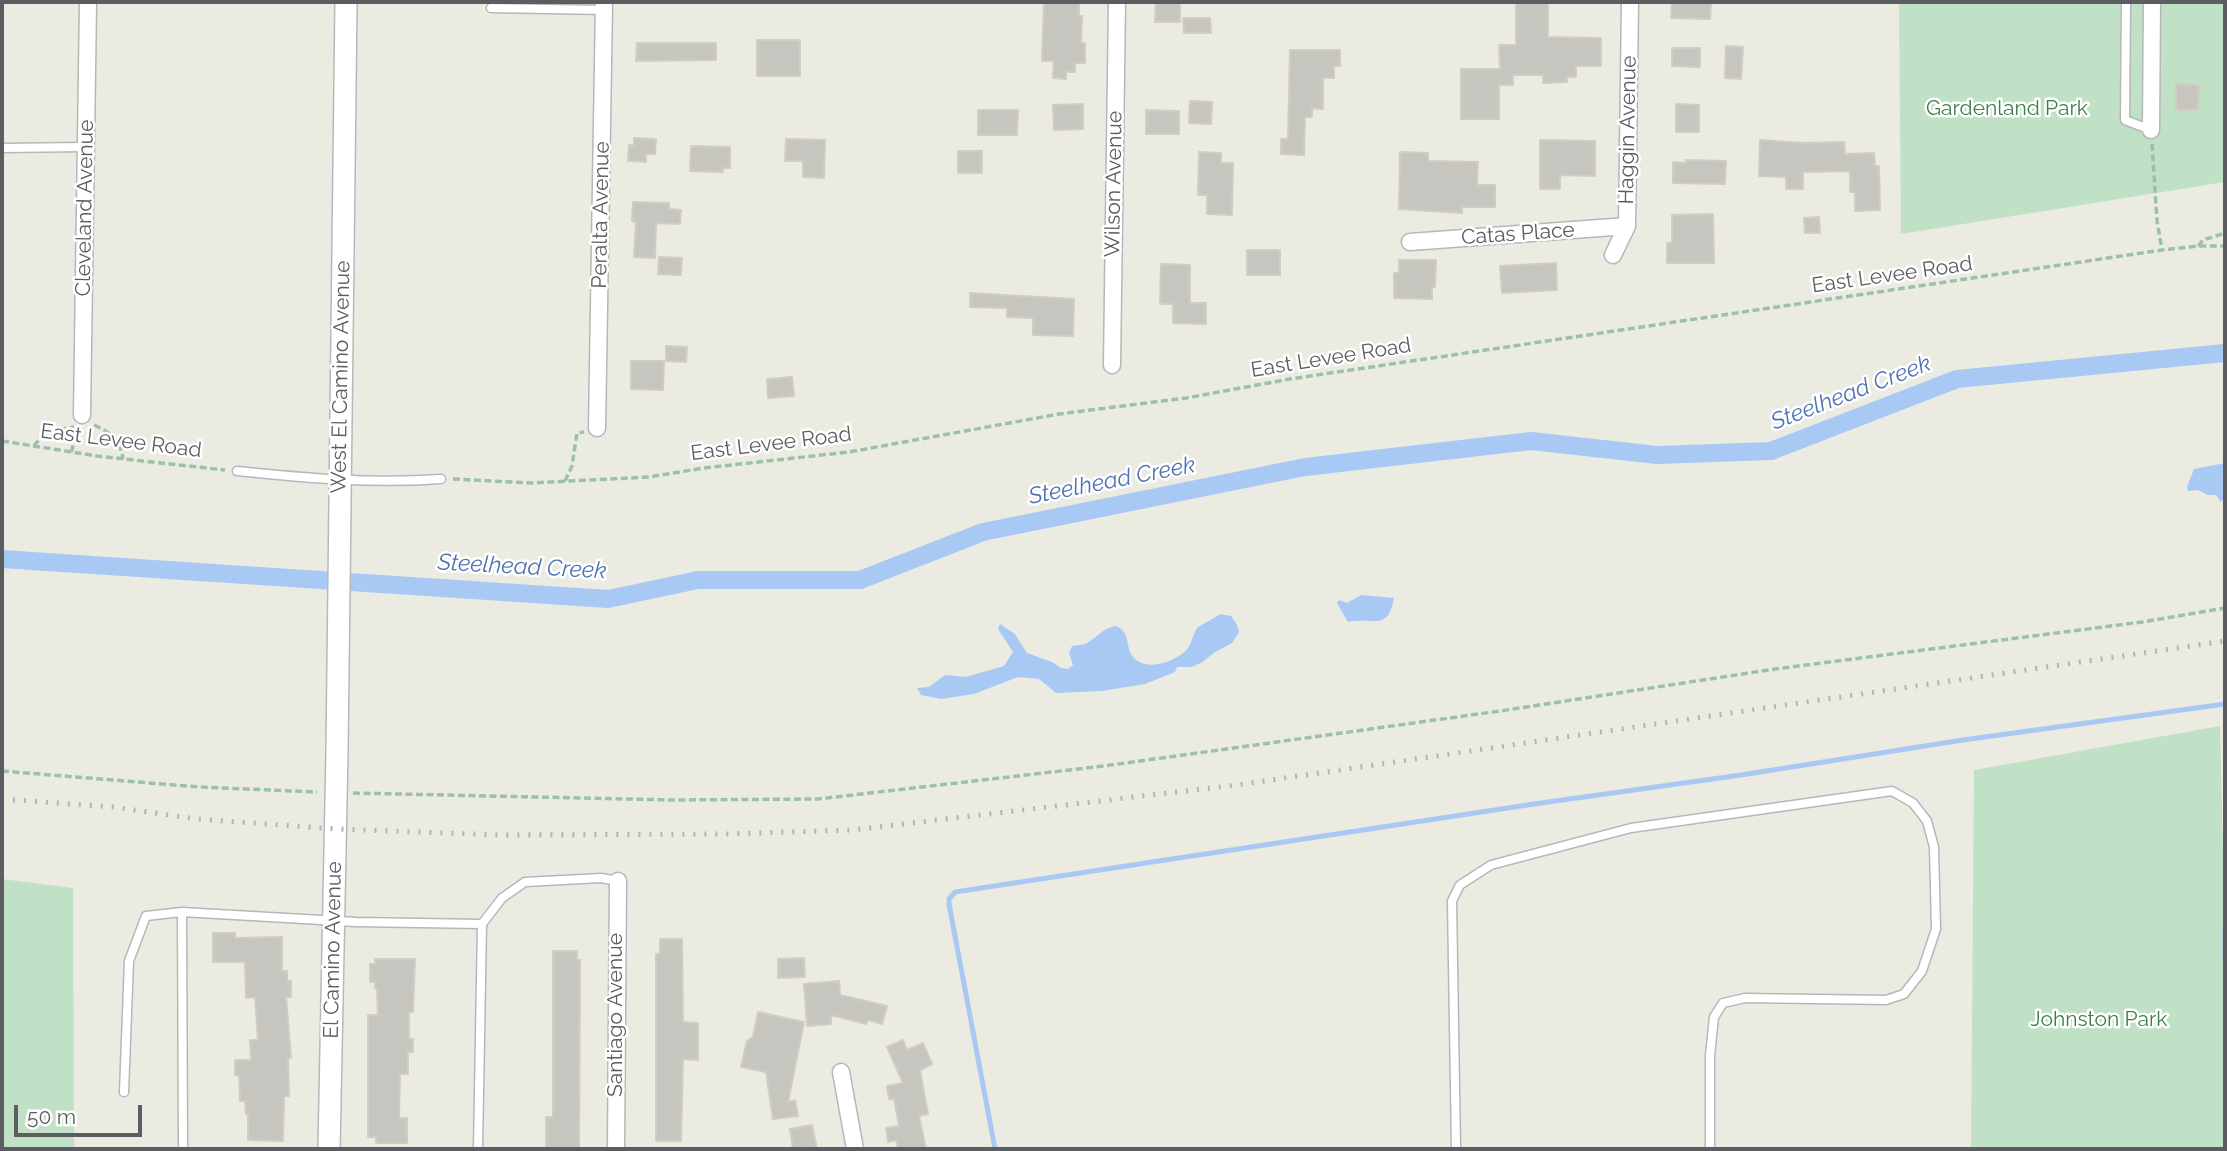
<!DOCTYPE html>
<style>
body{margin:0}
#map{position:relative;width:2227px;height:1151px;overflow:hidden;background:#ecebe2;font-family:Raleway,sans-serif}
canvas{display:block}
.frame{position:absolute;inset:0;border:4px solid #5b5d61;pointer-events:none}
.scale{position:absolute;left:14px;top:1105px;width:128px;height:32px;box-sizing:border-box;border:4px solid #5b5d61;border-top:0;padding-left:9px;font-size:21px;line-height:24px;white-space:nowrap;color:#5b5d61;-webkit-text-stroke:5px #fff;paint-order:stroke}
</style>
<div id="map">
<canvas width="2227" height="1151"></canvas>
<div class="frame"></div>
<div class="scale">50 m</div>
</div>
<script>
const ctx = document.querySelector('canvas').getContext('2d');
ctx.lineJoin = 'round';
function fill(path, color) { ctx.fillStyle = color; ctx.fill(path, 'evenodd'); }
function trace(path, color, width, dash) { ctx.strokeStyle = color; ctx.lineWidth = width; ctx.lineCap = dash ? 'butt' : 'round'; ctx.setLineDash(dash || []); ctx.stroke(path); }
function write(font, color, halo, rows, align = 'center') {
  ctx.font = font + ' Raleway,sans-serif'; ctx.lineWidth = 5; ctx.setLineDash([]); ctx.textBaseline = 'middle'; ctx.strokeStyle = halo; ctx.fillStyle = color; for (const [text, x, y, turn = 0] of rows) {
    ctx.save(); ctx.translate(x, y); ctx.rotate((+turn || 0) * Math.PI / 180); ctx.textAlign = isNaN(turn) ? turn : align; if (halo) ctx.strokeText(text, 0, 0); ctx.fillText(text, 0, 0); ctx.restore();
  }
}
fill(new Path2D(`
 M1899,2H2225V182L1901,234Z
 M2220,726L2225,939V1149H1971L1974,770Z
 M2,879L73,888L74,1149H2Z`), '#c1e1c6');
fill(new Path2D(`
 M2225,463V497L2221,502L2216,495H2208L2198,490L2188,491L2187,487L2194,469Z
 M1361,595L1394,598C1388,632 1373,617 1348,622L1337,603L1339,600L1347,603Z
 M1220,614L1231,616L1237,625L1239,632L1232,643L1215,652L1201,663L1191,667H1177L1175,672L1145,684L1102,691L1056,693L1039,679L1018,677L974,694L941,699L921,695L917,688L929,687L945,675L966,677L1004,666L1013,652L998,629L1000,624L1015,634L1027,653L1052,662L1061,668L1068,669L1073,665L1069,653L1072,646L1086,644L1106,629L1115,626C1131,631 1125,647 1133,657C1146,673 1178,661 1188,648C1192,642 1193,634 1197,628C1199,626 1215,618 1220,614Z`), '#a9c9f5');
trace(new Path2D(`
 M2225,929V960
 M995,1149L949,904V899L955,892L1534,804L1741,775L1963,740L2225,704`), '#a9c9f5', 5);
trace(new Path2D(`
 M2,559L608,599L698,580H860L983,532L1305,467L1531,441L1657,455L1771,451L1957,379L2225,353`), '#a9c9f5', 18);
const building = new Path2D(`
 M1044,2H1079V16H1082L1081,43H1085V63H1075V72H1066V79L1053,78L1054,61H1042Z
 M1156,2H1180V22H1155Z
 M1516,2H1548V37L1601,38V66H1576V77H1567V82L1543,83V75H1513V85H1499V119H1461V69H1500L1499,45H1516Z
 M1672,2H1711L1710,19L1671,18Z
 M1183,18H1210L1211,33H1184Z
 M757,40H800V76H757Z
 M637,43H716V60L636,61Z
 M1726,46L1743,47L1741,79L1725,78Z
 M1672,48H1700V67L1672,66Z
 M1290,50H1340V66H1334V78H1323V109L1312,108V117H1305L1304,155L1281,154V139H1288Z
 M2176,84L2199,85L2198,110H2176Z
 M1190,101L1212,102L1211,124L1189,123Z
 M1083,104V129L1054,130L1053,105Z
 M1676,104L1699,105V132H1676Z
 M978,110H1018L1017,135H978Z
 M1146,110L1179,111V134H1146Z
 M634,138L656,139L655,154H646V162L628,161L629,145H634Z
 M786,139L825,140L824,178L803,177V161H785Z
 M1540,140L1595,141V176L1560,175V189H1540Z
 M1760,140L1803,143L1844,142L1845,154L1874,153L1875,166H1879L1880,210L1855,211V192H1850V171L1803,172V189H1786V177L1759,176Z
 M691,146L730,147V168H723V172L690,171Z
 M958,151H982V173H958Z
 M1199,152L1221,153V163H1233L1232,215L1207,214V195H1198Z
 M1400,152L1428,153V161L1478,162L1477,185H1495V207H1462V213L1399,209Z
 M1686,160L1726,161L1725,184L1673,183V162L1686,163Z
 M633,202L669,203V209L681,210L680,224L656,223L655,258L634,257L636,222L632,221Z
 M1713,214L1714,263H1667V243H1672V215Z
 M1819,217L1820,233H1805L1804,218Z
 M1247,250H1280V275H1247Z
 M659,257L682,258L681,275L658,274Z
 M1399,260H1436L1435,287H1432V299L1394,298V273H1399Z
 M1556,263L1557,290L1502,293L1500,266Z
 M1161,264L1190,265V303H1206V324L1173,323V304H1160Z
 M970,293L1074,299L1073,336L1033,335V318L1007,317V308L970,307Z
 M666,346L687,347L686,362L666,361Z
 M631,361H664L663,390L631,389Z
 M792,377L794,396L768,398L767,379Z
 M213,933H235V938L282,937V971H287V981H291V997H286L291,1058H288L289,1096H284L283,1141L248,1140V1114H246L245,1101H240L239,1075H235V1060H251L250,1040H258L255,997L246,998L245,962H213Z
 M660,939H682L683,1022L698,1023V1060L683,1059L681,1141H656V954H660Z
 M553,951H577V960H580L579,1149H546V1117H553Z
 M804,958L805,977L778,978V959Z
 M375,959H415L413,1012H409V1039H413V1052H408V1074H400L399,1118H407V1143H376V1137H368V1015H378L377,988H375V982H370V964H375Z
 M839,981L840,995L887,1006L882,1024L868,1020L866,1024L831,1015V1024L807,1026L804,984Z
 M758,1012L804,1022L788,1102L795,1100L798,1116L773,1119L766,1072L741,1067L747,1041L753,1037Z
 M903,1040L907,1050L923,1043L932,1064L920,1070L928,1114L919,1116L926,1149H898L896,1140L888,1142L886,1128L899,1126L894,1099H889L887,1086L903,1083L887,1047Z
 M812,1125L817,1149H793L790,1129Z`);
fill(building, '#c7c5bf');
trace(building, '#d0cdc1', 2);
const lane = new Path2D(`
 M2126,2L2125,120L2151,130
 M491,8L604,10
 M2,148L86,147
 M237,471C305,478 372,484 441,479
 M182,912L183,1149
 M124,1092L129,961L146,916L182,912L356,922L482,924L502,898L525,882L601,878L618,881
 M478,1149L482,924
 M1456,1149L1452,901L1460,885L1491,865L1631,828L1892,791L1913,803L1927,821L1934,847L1936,929L1922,971L1904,994L1886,1000L1745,998L1723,1003L1714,1017L1710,1056V1149`);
const street = new Path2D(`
 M2151,130L2152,2
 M1410,242L1627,226
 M1613,255L1627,226L1630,2
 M1112,365L1117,2
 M82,415L88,2
 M597,428L604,2
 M841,1072L855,1149
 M616,1149L618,881`);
const secondary = new Path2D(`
 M329,1149L337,751L346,2`);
trace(lane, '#b5b7bb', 11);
trace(street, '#b5b7bb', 19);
trace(secondary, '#b6b8bd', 24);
trace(new Path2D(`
 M2152,144L2157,221L2162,250
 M2198,246L2203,240L2225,233
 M94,425C110,432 121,441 123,459
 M2,441L97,456L225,470
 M34,446C44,431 57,430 74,427
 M71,452L78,431
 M453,479L531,483L649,477L704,468L849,452L1059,414L1186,398L1290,379L2162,250L2198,246H2225
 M565,481L572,466L577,433L584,432
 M2,771L199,787L317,792
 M353,793L673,800L818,799L1104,766L1500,711L1775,669L2142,622L2225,608`), '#9cc1ab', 3.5, [7, 3.5]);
trace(lane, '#fff', 8);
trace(street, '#fff', 16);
trace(secondary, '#fff', 21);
trace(new Path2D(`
 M2,799L113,807L197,819L336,829L500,835L725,834L852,830L1237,785L2225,641`), '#b2b3b3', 5, [2, 9]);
write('21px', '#3d7e4a', '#fff', [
 ["Gardenland Park",2007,109],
 ["Johnston Park",2099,1020]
]);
write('21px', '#5b5d61', '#fff', [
 ["Haggin Avenue",1628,130,-89],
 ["Wilson Avenue",1114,184,-89],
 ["Cleveland Avenue",85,208,-89],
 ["Peralta Avenue",601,215,-89],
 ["Catas Place",1518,234,-4],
 ["East Levee Road",1892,275,-8],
 ["East Levee Road",1331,358,-9],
 ["West El Camino Avenue",341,377,-89],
 ["East Levee Road",121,441,7],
 ["East Levee Road",771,444,-7],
 ["El Camino Avenue",333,950,-89],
 ["Santiago Avenue",616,1015,-90]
]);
write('italic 23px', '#4f72b5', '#fff', [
 ["Steelhead Creek",1851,393,-21],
 ["Steelhead Creek",1112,481,-11],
 ["Steelhead Creek",522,567,3]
]);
</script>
